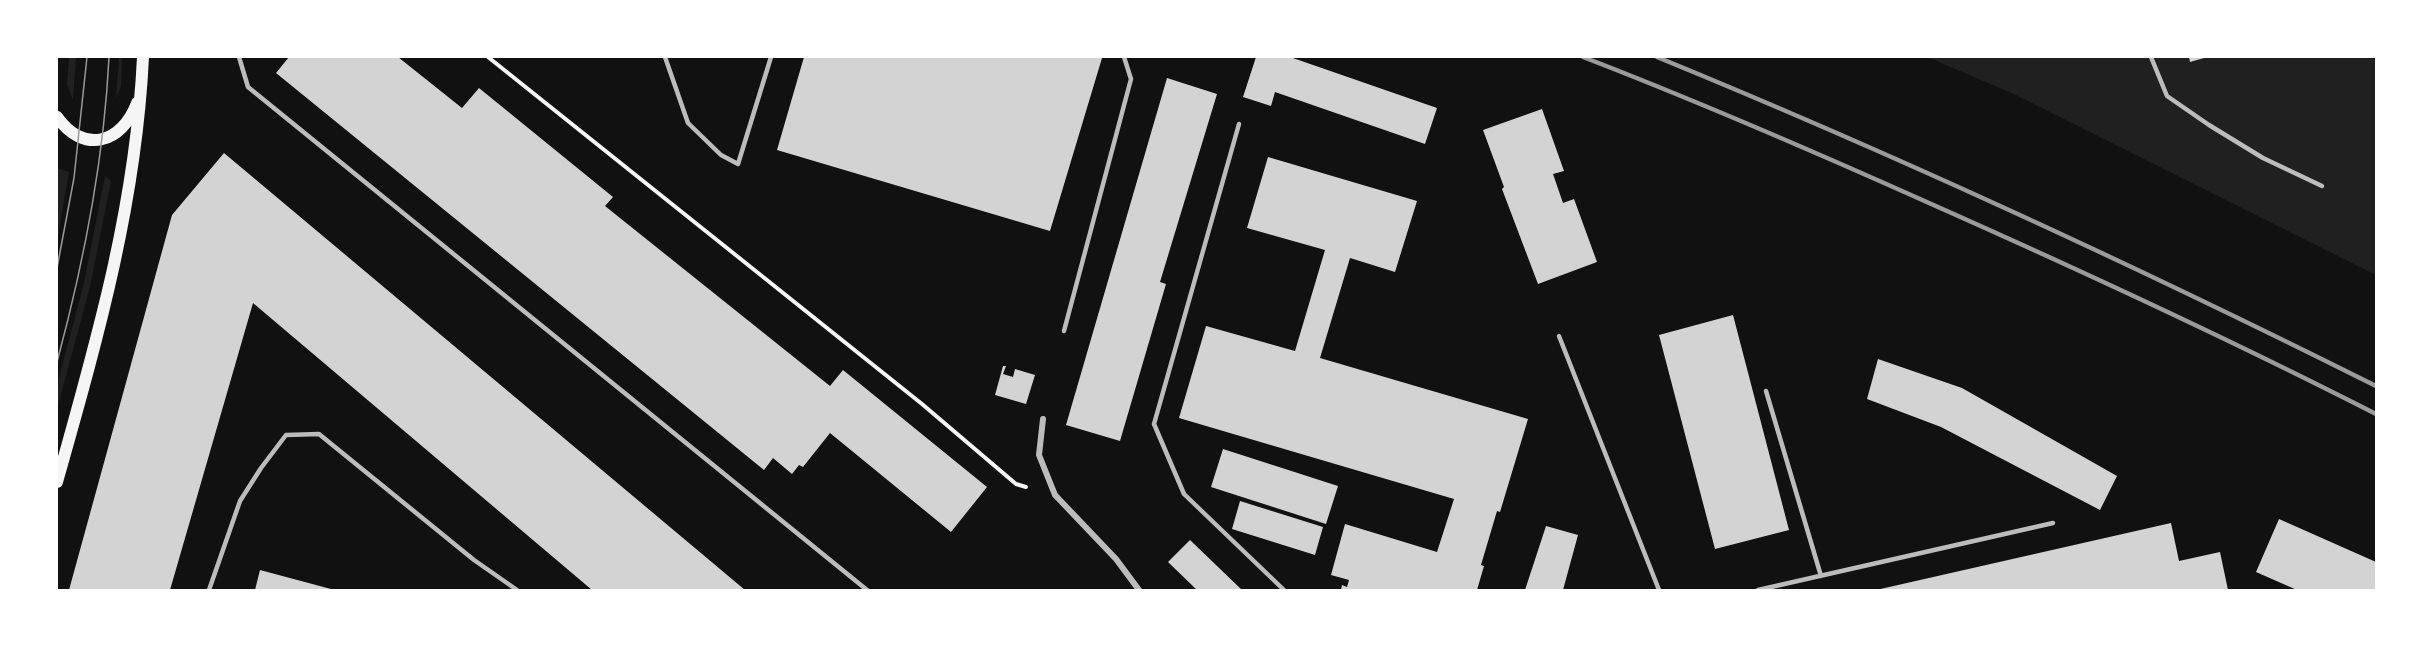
<!DOCTYPE html>
<style>
body{margin:0}
#map{position:relative;width:2433px;height:647px;overflow:hidden;background:#111;font-family:"DM Sans",sans-serif}
canvas{display:block}
.frame{position:absolute;inset:0;border:58px solid #fff;pointer-events:none}
</style>
<div id="map">
<canvas width="2433" height="647"></canvas>
<div class="frame"></div>
</div>
<script>
const ctx = document.querySelector('canvas').getContext('2d');
ctx.lineJoin = 'round';
function fill(path, color) { ctx.fillStyle = color; ctx.fill(path, 'evenodd'); }
function trace(path, color, width, dash) { ctx.strokeStyle = color; ctx.lineWidth = width; ctx.lineCap = dash ? 'butt' : 'round'; ctx.setLineDash(dash || []); ctx.stroke(path); }
fill(new Path2D(`
 M69,57H76L73,100L67,85Z
 M119,57H122L121,86L116,99Z
 M1927,57H2376V275L2014,94Z
 M57,168L69,172L57,242Z
 M105,176L111,181L90,287L57,409V384L84,283Z`), '#202020');
fill(new Path2D(`
 M289,57H398L462,108L479,88L613,197L605,206L830,386L843,370L987,487L951,532L830,433L803,467L799,465L792,474L773,458L764,470L276,73Z
 M804,57L1102,58L1050,231L777,150Z
 M1256,57H1290L1437,108L1425,144L1275,92L1271,106L1243,97Z
 M2189,57H2203L2204,58L2190,62Z
 M1167,78L1217,94L1160,282L1166,284L1120,441L1066,425Z
 M1542,109L1564,171L1553,174L1563,203L1574,199L1597,262L1538,284L1502,189L1504,187L1483,130Z
 M224,153L745,590H592L253,303L170,590H69L172,215Z
 M1268,157L1417,201L1395,272L1350,258L1320,358L1528,419L1500,512L1497,511L1481,565L1484,566L1477,590H1341L1342,585L1347,587L1349,580L1331,575L1345,524L1437,552L1454,499L1179,418L1206,326L1295,351L1325,250L1247,228Z
 M1733,315L1789,530L1715,549L1659,335Z
 M1878,359L1962,388L2117,476L2100,510L1941,427L1867,399Z
 M1003,366H1006L1003,374L1013,377L1015,369L1035,375L1026,404L995,395Z
 M1223,449L1338,486L1326,524L1211,487Z
 M1240,501L1323,527L1315,555L1232,529Z
 M2279,519L2376,562V590H2297L2256,572Z
 M2171,523L2179,561L2220,552L2228,590H1876Z
 M1546,526L1578,535L1563,590H1525Z
 M1190,540L1242,590H1197L1168,562Z
 M260,570L331,589V590H255Z`), '#d3d3d3');
trace(new Path2D(`
 M488,57L922,404L1016,484L1026,487`), '#f5f5f5', 4);
trace(new Path2D(`
 M239,57L248,87L867,590
 M665,57L688,123L721,155L738,164L771,57
 M2151,57L2167,96L2209,125L2263,158L2322,186
 M1239,124L1154,424L1184,494L1284,590
 M1064,331L1131,79L1124,57
 M1559,336L1659,590
 M1766,391L1821,576
 M209,590L240,501L261,468L286,435L319,434L474,560L517,590
 M1758,590L2053,523`), '#bcbcbc', 4.5);
trace(new Path2D(`
 M1043,419L1039,455L1055,495L1116,559L1139,590`), '#bcbcbc', 6);
trace(new Path2D(`
 M57,117C84,155 122,143 137,103
 M57,482C97,340 136,205 143,57`), '#f5f5f5', 12);
trace(new Path2D(`
 M57,268L74,178L87,57
 M57,362C84,262 104,161 109,57`), '#9a9a9a', 1.5);
trace(new Path2D(`
 M1583,57C1700,102 1815,152 1929,203C2080,270 2229,339 2376,414
 M1657,57C1901,157 2140,268 2376,386`), '#9a9a9a', 4.5);
</script>
